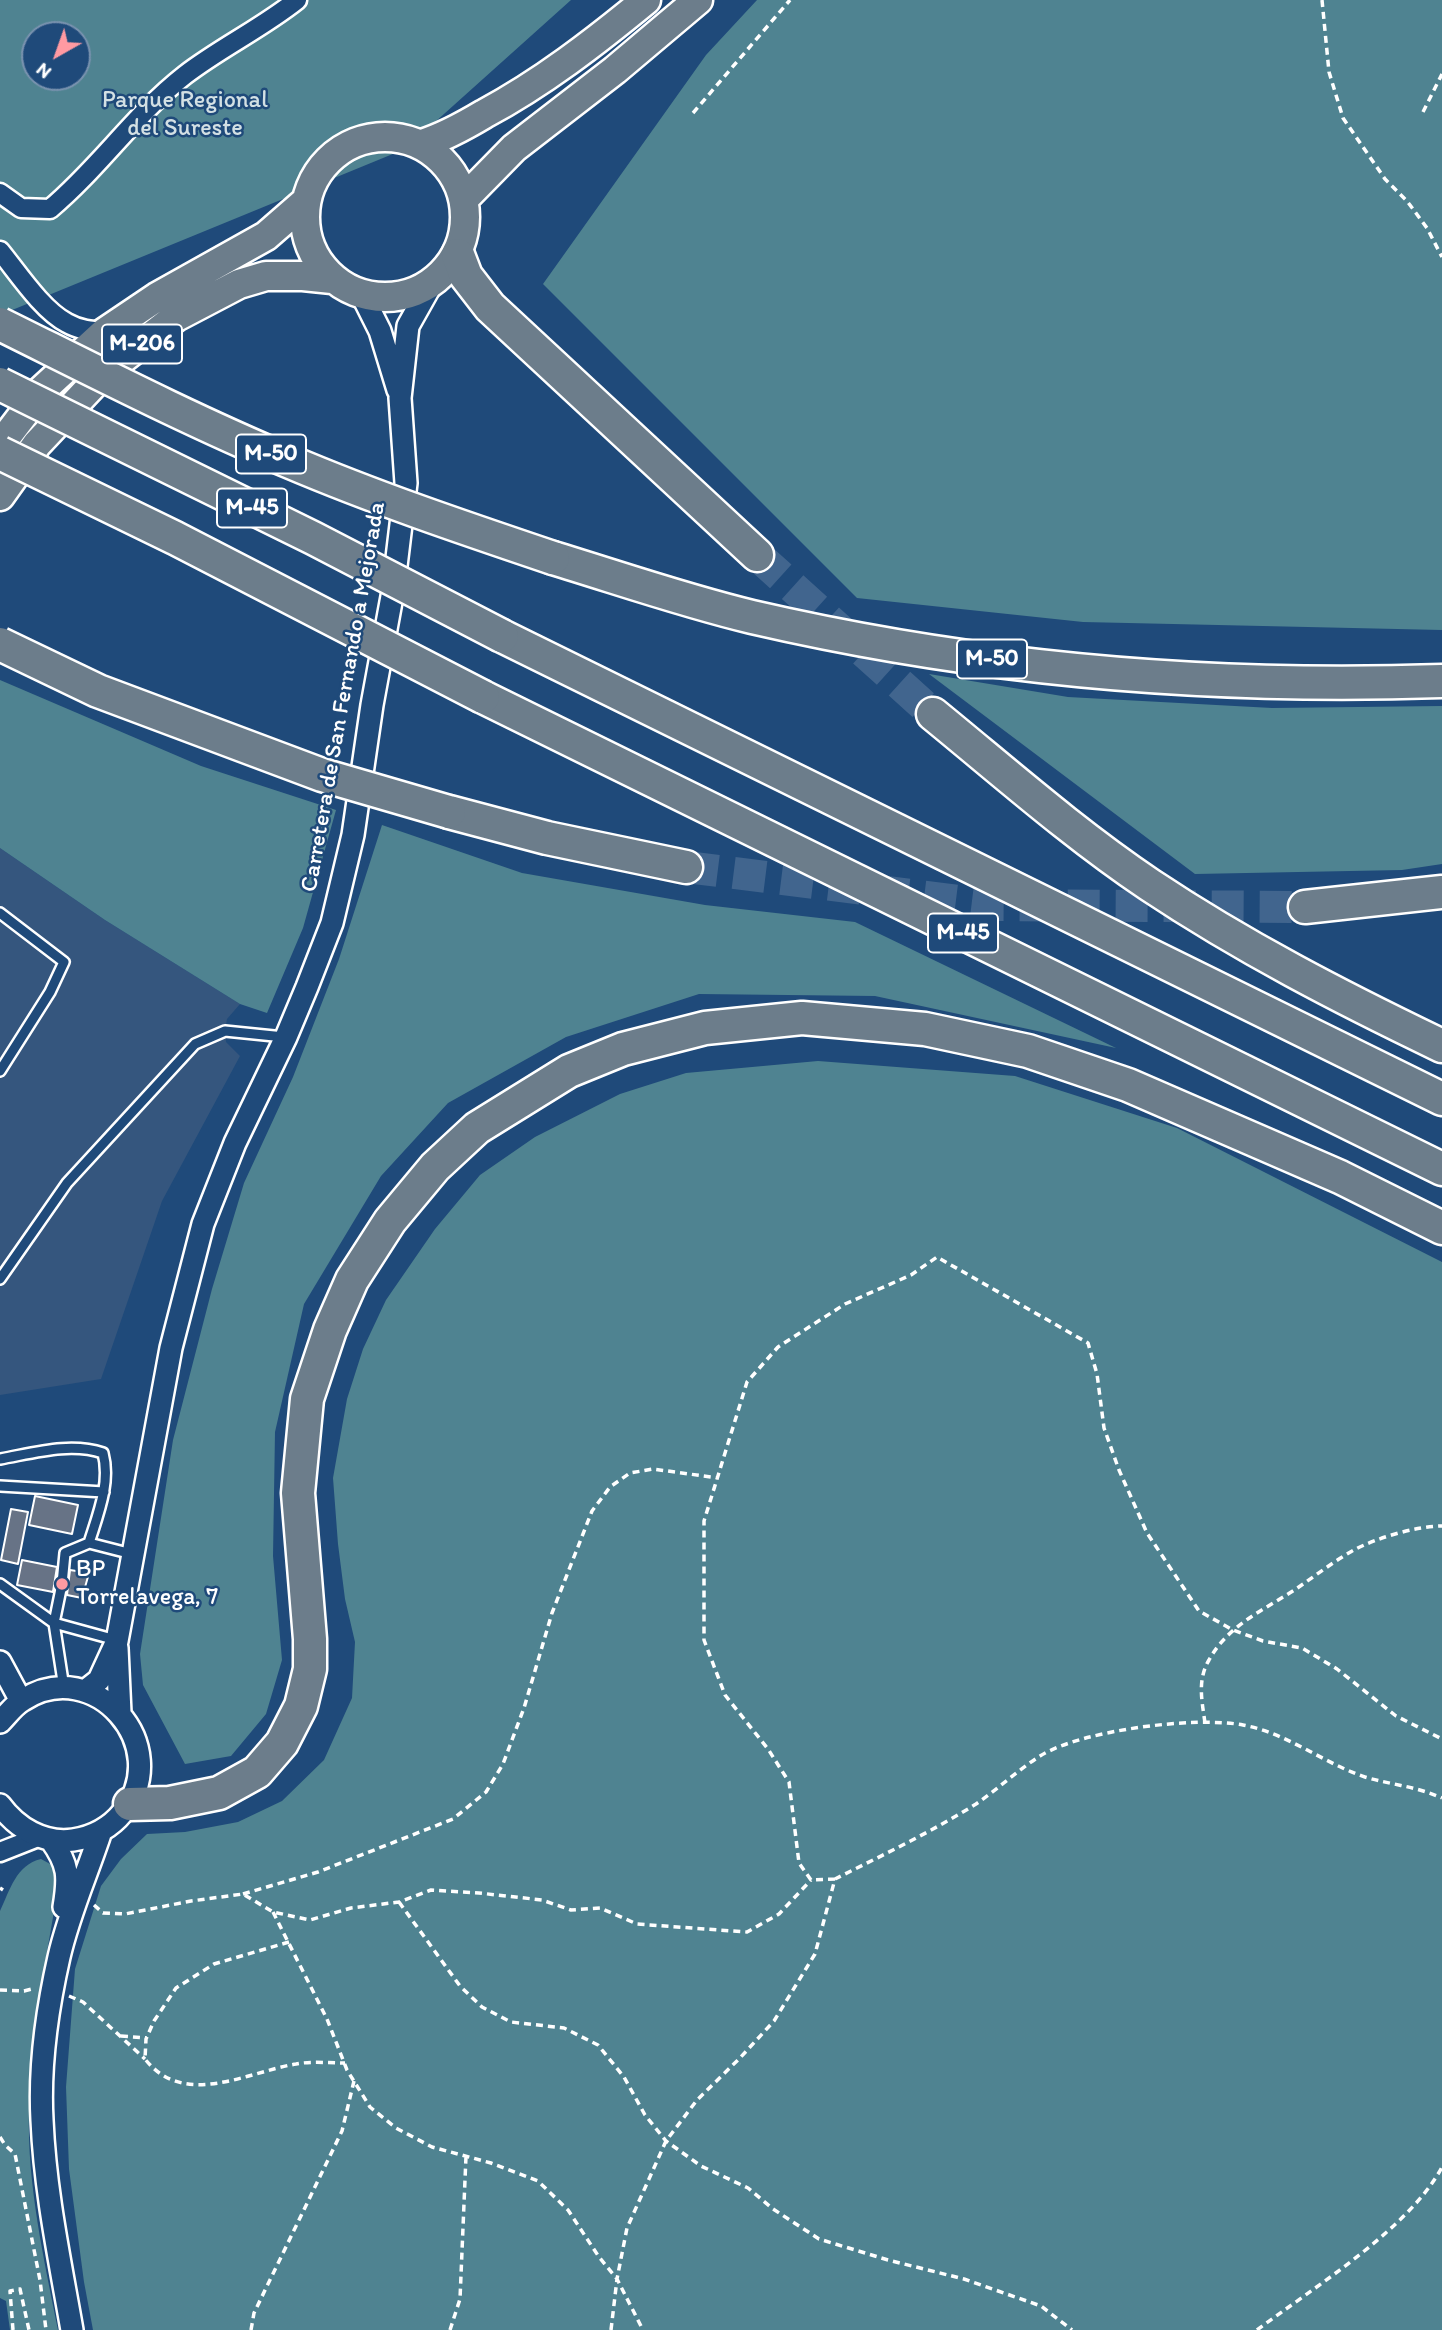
<!DOCTYPE html>
<style>
body{margin:0}
#map{position:relative;width:1442px;height:2330px;overflow:hidden;background:#1f4a7a;font-family:Itim,sans-serif}
canvas{display:block}
.north{position:absolute;left:21px;top:21px;width:70px;height:70px;box-sizing:border-box;background:#1f4a7a;border:2px solid #7992af;border-radius:50%;rotate:220deg;font-size:19px;font-weight:700;line-height:28px;text-align:center;color:#fff}
.north::after{content:'';display:block;margin:auto;width:24px;height:32px;background:#ff9aa2;clip-path:polygon(50% 0,100% 100%,50% 72%,0 100%)}
</style>
<div id="map">
<canvas width="1442" height="2330"></canvas>
<div class="north">N</div>
</div>
<script>
const ctx = document.querySelector('canvas').getContext('2d');
ctx.lineJoin = 'round';
function fill(path, color) { ctx.fillStyle = color; ctx.fill(path, 'evenodd'); }
function trace(path, color, width, dash) { ctx.strokeStyle = color; ctx.lineWidth = width; ctx.lineCap = dash ? 'butt' : 'round'; ctx.setLineDash(dash || []); ctx.stroke(path); }
function write(font, color, halo, rows, align = 'center') {
  ctx.font = font + ' Itim,sans-serif'; ctx.lineWidth = 5; ctx.setLineDash([]); ctx.textBaseline = 'middle'; ctx.strokeStyle = halo; ctx.fillStyle = color; for (const [text, x, y, turn = 0] of rows) {
    ctx.save(); ctx.translate(x, y); ctx.rotate((+turn || 0) * Math.PI / 180); ctx.textAlign = isNaN(turn) ? turn : align; if (halo) ctx.strokeText(text, 0, 0); ctx.fillText(text, 0, 0); ctx.restore();
  }
}
fill(new Path2D(`
 M0,848L105,920L240,1004L227,1019L225,1031L226,1042L240,1056L162,1201L101,1379L0,1395Z`), '#35567e');
fill(new Path2D(`
 M0,0H571L405,149L0,315ZM35,35H77V77H35Z
 M757,0H1442V630L1083,622L857,598L543,284L706,55Z
 M929,674L1068,697L1272,708L1442,706V864L1402,870L1195,874Z
 M0,680L201,766L336,810L303,928L267,1013L240,1004L105,920L0,848Z
 M382,825L522,873L705,905L855,922L1116,1048L875,996L699,994L566,1037L448,1103L381,1176L304,1304L275,1432L273,1556L282,1660L266,1714L231,1756L185,1764L143,1685L140,1654L173,1440L212,1289L244,1183L293,1077L339,959Z
 M818,1061L1015,1076L1177,1128L1442,1262V2330H93L84,2282L69,2169L66,2087L75,1969L101,1886L121,1859L147,1834L185,1832L238,1822L282,1801L324,1760L352,1698L355,1642L345,1599L338,1544L333,1478L347,1399L363,1349L386,1300L435,1229L480,1175L535,1137L620,1094L686,1073Z
 M41,1859L52,1865L56,1880V1900C44,1970 30,2041 29,2112C27,2185 44,2259 58,2330H10L6,2301L0,2298V1911C10,1890 16,1865 41,1859Z`), '#4f8391');
const building = new Path2D(`
 M35,1496L78,1505L72,1534L29,1525Z
 M11,1509L28,1512L18,1564L1,1560Z
 M22,1560L57,1567L53,1592L17,1585Z
 M70,1570L89,1573L82,1598L67,1595Z`);
fill(building, '#677386');
trace(building, '#fff', 2);
trace(new Path2D(`
 M757,555L933,714
 M686,867L992,905L1305,907`), '#41658e', 32, [32, 16]);
const service = new Path2D(`
 M0,913L64,962L50,992L0,1071
 M0,1279L67,1183L195,1044L225,1031L284,1037
 M0,1459C34,1453 70,1442 103,1453C111,1483 98,1514 89,1543L65,1553L62,1584L54,1623L64,1688
 M0,1486L104,1492
 M89,1543L132,1554
 M0,1584L54,1623L116,1640`);
const minor = new Path2D(`
 M0,193L21,208L50,209C99,168 135,114 185,75C220,48 262,28 297,0
 M0,251C18,273 42,310 67,323C79,330 92,331 105,332
 M0,1852L38,1837`);
const tertiary = new Path2D(`
 M362,295L380,331L398,390
 M117,1648L120,1713
 M0,1662L21,1701
 M85,1691L99,1680L117,1641L171,1348L203,1224L235,1143L286,1037L307,987L332,923L353,835L372,705L393,591L406,483L400,398L408,326L431,285
 M0,1722C7,1715 14,1705 23,1700C94,1654 175,1746 123,1812C110,1828 93,1837 73,1840C43,1844 17,1828 0,1805
 M51,1840C69,1865 69,1877 64,1907
 M72,2330C60,2261 45,2191 42,2120C39,2066 47,2010 59,1957C69,1913 87,1874 101,1831`);
const primary = new Path2D(`
 M305 217a80 80 0 1 1 160 0a80 80 0 1 1-160 0Z
 M422,144C444,137 464,126 484,114C542,83 595,42 646,0
 M465,198L514,148L615,70L698,0
 M0,445L42,390L105,332L157,297L266,236L305,202
 M0,496L37,444L104,373L176,317L239,284L266,276H303L332,279`);
const motorway = new Path2D(`
 M458,255L466,276L490,307L757,555
 M553,558C619,578 685,601 752,617C977,669 1212,689 1442,681
 M502,636L1442,1099
 M483,697L1442,1169
 M933,714C1004,772 1074,834 1150,885C1243,947 1342,998 1442,1046
 M449,812L547,838L686,867
 M1305,907L1442,892
 M130,1804L170,1803L219,1793L257,1772L282,1743L301,1706L310,1669V1639L298,1493L307,1399L330,1330L352,1280L390,1221L435,1167L477,1128L569,1071L623,1049L705,1028L802,1018L925,1029L1028,1051L1128,1085L1340,1177L1442,1228`);
trace(service, '#fff', 14);
trace(minor, '#fff', 23);
trace(tertiary, '#fff', 26);
trace(primary, '#fff', 33);
trace(motorway, '#fff', 37);
trace(new Path2D(`
 M1322,0L1329,72L1343,118L1385,179L1407,201L1427,228L1442,257
 M1423,112L1442,74
 M693,113L790,0
 M1205,1723C1202,1701 1197,1680 1209,1660C1228,1625 1264,1610 1296,1589C1315,1576 1334,1561 1354,1550C1376,1538 1417,1526 1442,1526
 M835,1879L811,1880L799,1863L789,1782L768,1749L725,1695L704,1640V1521L747,1382L778,1347L845,1304L911,1275L937,1257L1088,1343L1097,1374L1104,1428L1119,1470L1147,1533L1199,1611L1233,1630L1263,1641L1302,1648L1337,1669L1396,1716L1442,1739
 M0,1888L3,1890
 M243,1894L318,1872L453,1819L486,1792L503,1764L524,1708L552,1613L592,1511L610,1487L630,1473L653,1469L718,1478
 M399,1902L460,1986L482,2007L511,2022L564,2028L598,2045L624,2077L645,2115L666,2141L701,2166L748,2188L773,2209L819,2239L888,2260L964,2279L1041,2306L1072,2330
 M94,1905L103,1913L125,1914L191,1901L243,1894L273,1912L310,1920L351,1908L399,1902L431,1890L479,1893L542,1900L571,1910L600,1908L637,1924L747,1932L779,1914L811,1880
 M273,1912L327,2019L347,2070L370,2107L396,2128L432,2147L491,2163L538,2181L568,2210L599,2257L617,2279L643,2330
 M289,1942L214,1964L176,1988L154,2021L146,2039L145,2059C184,2109 247,2072 296,2064C311,2061 329,2063 345,2063
 M0,1990L24,1991L32,1989
 M69,1996L83,2002L145,2059
 M121,2036L147,2038
 M0,2137L5,2145L15,2154L40,2280L46,2330
 M13,2330L10,2291L20,2289L29,2330
 M251,2330L254,2313L342,2131L354,2081
 M450,2330L460,2299L466,2156
 M611,2330L617,2279L627,2228L666,2141L697,2100L739,2059L774,2021L815,1954L835,1879C883,1855 931,1832 976,1804C998,1789 1018,1770 1040,1756C1082,1730 1195,1716 1243,1725C1287,1733 1323,1763 1365,1777C1392,1785 1415,1786 1442,1798
 M1257,2330C1313,2288 1410,2228 1442,2167`), '#fff', 3.5, [7, 5]);
trace(service, '#1f4a7a', 9);
trace(minor, '#1f4a7a', 18);
trace(tertiary, '#1f4a7a', 21);
trace(primary, '#6c7d8b', 28);
trace(motorway, '#6c7d8b', 32);
const motorwayBridge = new Path2D(`
 M0,324C95,371 190,420 288,461C375,498 464,528 553,558
 M0,384L313,538L502,636
 M0,453L175,538L483,697
 M0,644L98,691L322,775L449,812`);
trace(motorwayBridge, '#fff', 37, []);
trace(motorwayBridge, '#6c7d8b', 32);
for (const [x, y, r, color] of [
 [62,1584,7,"#ff9aa2"]
]) { const dot = new Path2D(); dot.arc(x, y, r, 0, 2 * Math.PI); ctx.fillStyle = color; ctx.fill(dot); trace(dot, '#1f4a7a', 2.5); }
for (const [x, y, w] of [
 [142,344,80],
 [271,454,70],
 [252,508,70],
 [992,659,70],
 [963,933,70]
]) { const box = new Path2D(); box.roundRect(x - w / 2, y - 19.5, w, 39, 5); ctx.fillStyle = '#1f4a7a'; ctx.fill(box); trace(box, '#fff', 2); }
write('bold 23px', '#fff', null, [
 ["M-206",142,344],
 ["M-50",271,454],
 ["M-45",252,508],
 ["M-50",992,659],
 ["M-45",963,933]
]);
write('24px', '#d3e0e4', '#1f4a7a', [
 ["Parque Regional",185,101],
 ["del Sureste",185,129]
]);
write('24px', '#fff', '#1f4a7a', [
 ["Carretera de San Fernando a Mejorada",344,697,-80]
]);
write('24px', '#fff', '#1f4a7a', [
 ["BP",76,1570],
 ["Torrelavega, 7",76,1598]
], 'left');
</script>
